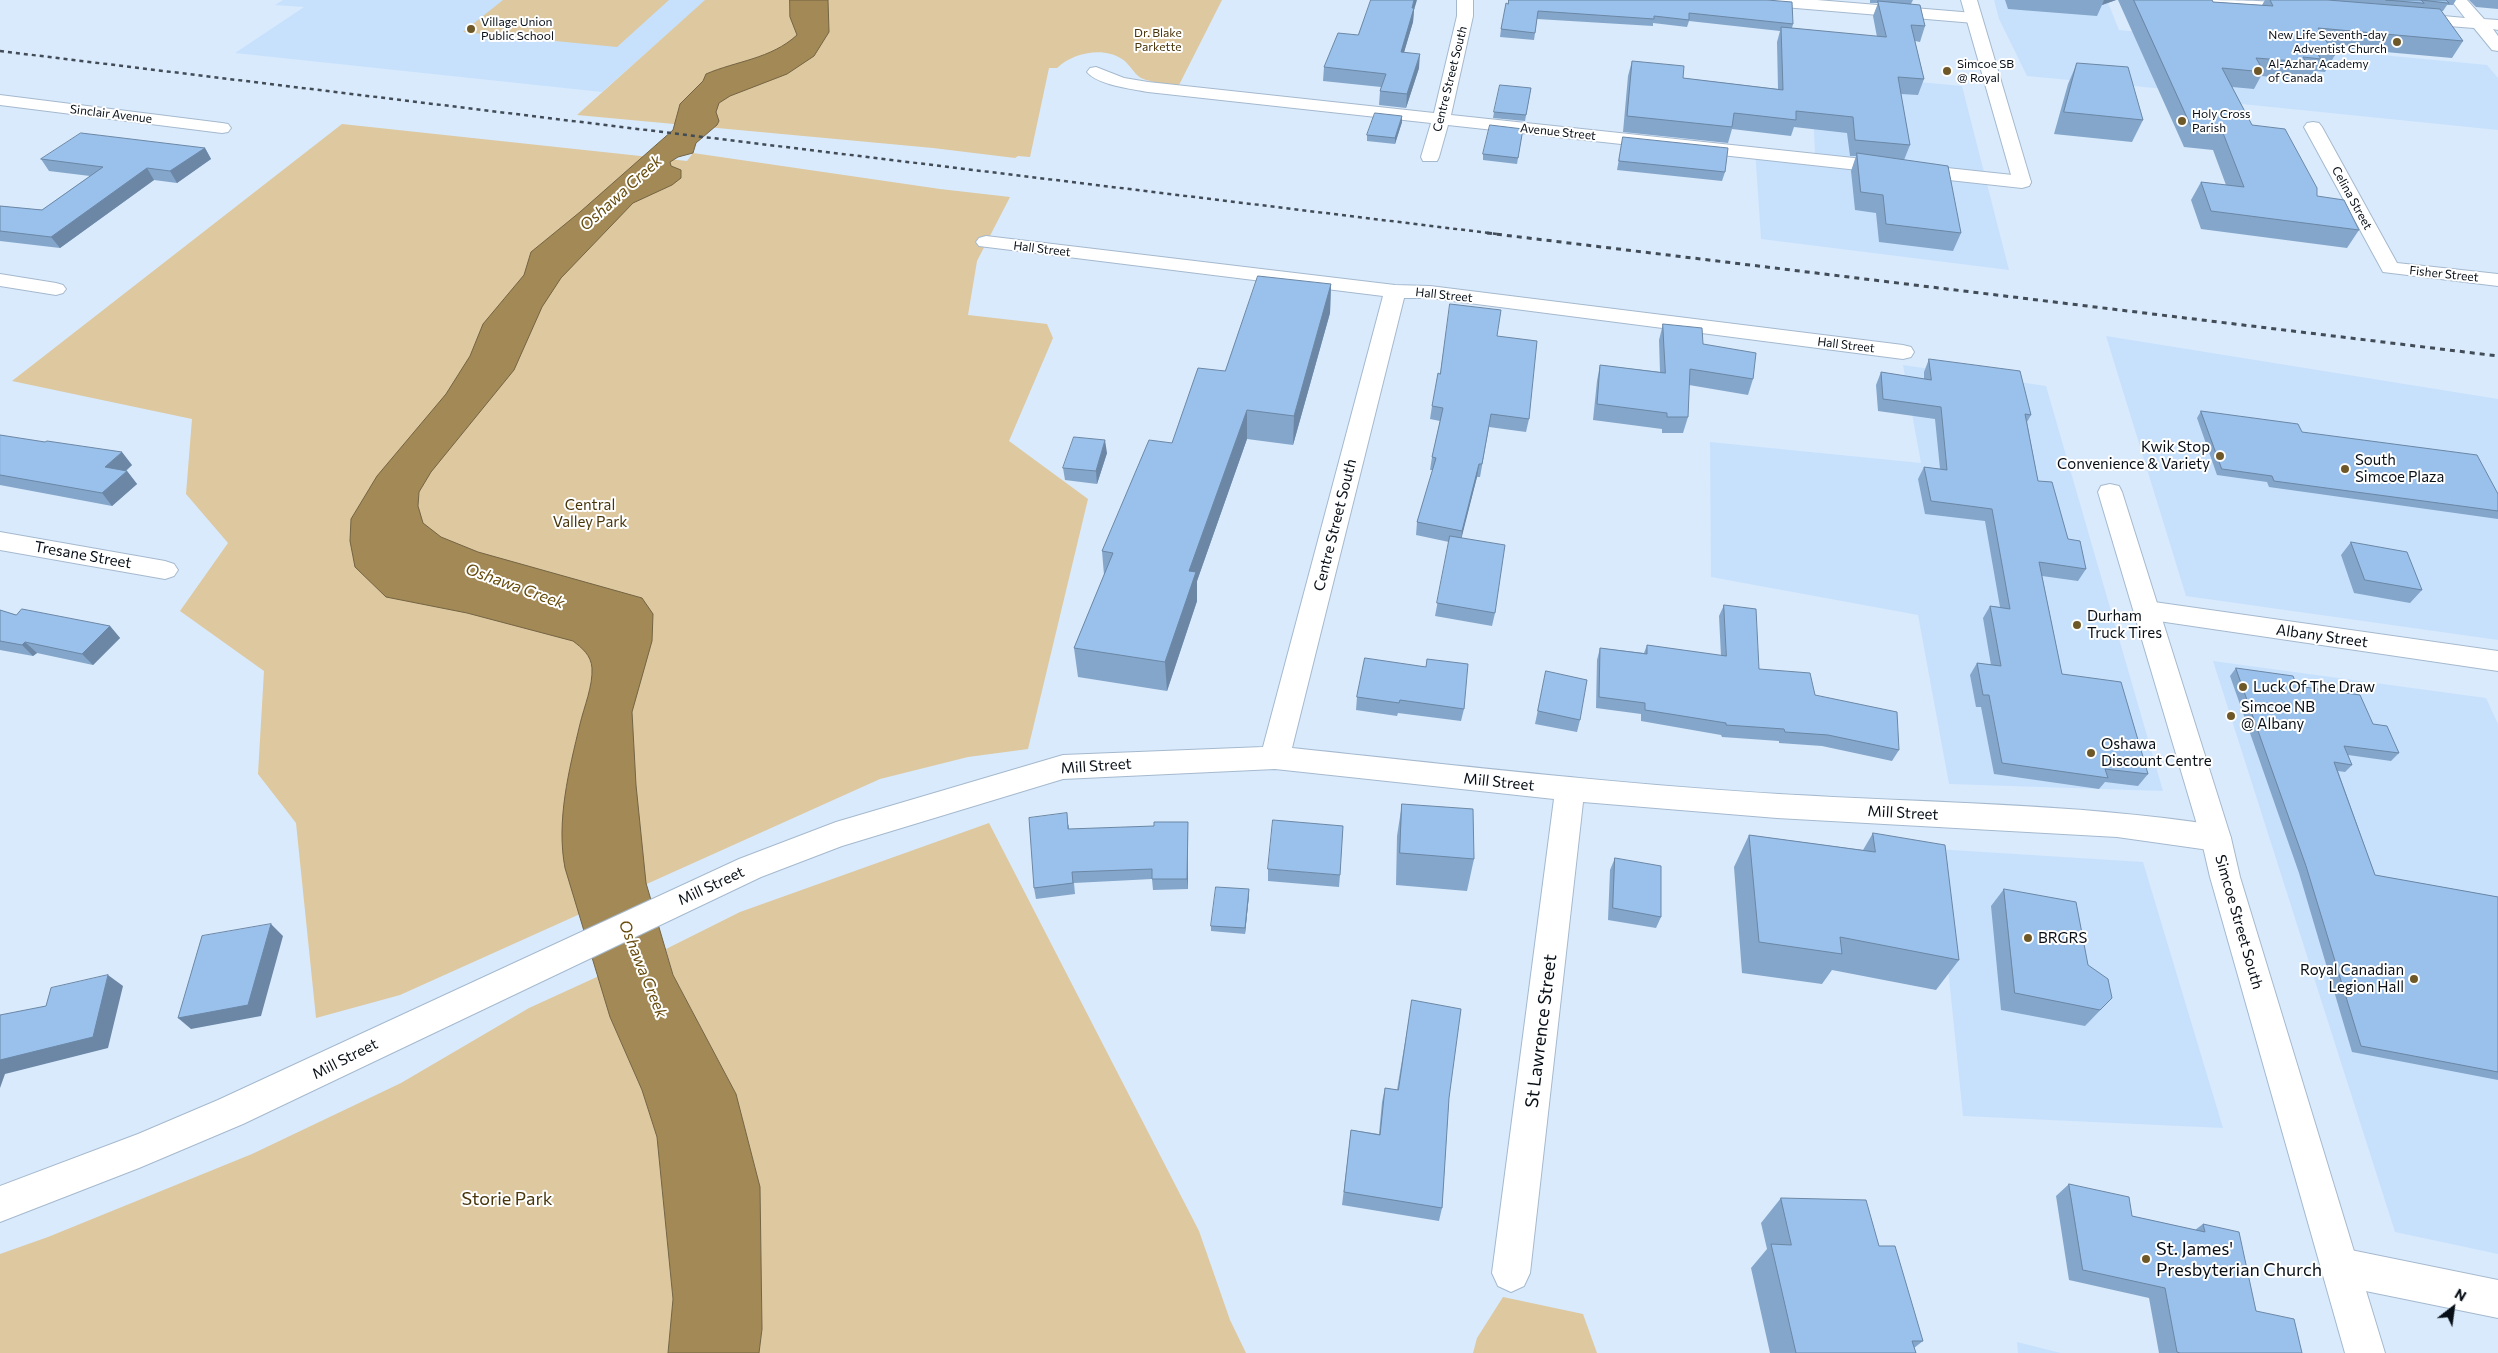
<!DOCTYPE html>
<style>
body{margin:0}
#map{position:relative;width:2498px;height:1353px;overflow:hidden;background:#d9eafc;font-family:Commissioner,sans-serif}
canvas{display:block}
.north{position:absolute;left:2428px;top:1283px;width:50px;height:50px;-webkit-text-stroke:4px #fff;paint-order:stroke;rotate:30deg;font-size:14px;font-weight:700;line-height:20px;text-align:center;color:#080f17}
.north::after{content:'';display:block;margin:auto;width:18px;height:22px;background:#080f17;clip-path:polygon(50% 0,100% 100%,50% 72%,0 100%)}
</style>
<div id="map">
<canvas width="2498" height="1353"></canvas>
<div class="north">N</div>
</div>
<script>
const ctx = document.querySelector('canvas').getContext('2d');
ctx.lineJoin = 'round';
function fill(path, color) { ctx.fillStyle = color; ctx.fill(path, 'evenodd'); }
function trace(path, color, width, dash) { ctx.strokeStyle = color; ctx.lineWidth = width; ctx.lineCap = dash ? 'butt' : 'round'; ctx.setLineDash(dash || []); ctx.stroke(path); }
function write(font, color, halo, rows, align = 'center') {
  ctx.font = font + ' Commissioner,sans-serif'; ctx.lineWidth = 4; ctx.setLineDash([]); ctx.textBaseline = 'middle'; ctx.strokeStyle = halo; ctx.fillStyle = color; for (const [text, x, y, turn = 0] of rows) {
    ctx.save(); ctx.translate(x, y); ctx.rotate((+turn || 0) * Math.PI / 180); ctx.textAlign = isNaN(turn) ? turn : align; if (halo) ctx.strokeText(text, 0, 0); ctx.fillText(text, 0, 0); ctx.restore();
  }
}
fill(new Path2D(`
 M283,0H706L602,92L235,53L304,7L275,5Z
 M1994,0H2107L2119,30L2487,65L2498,78V130L2222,102L2218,94L2027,76L1999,19Z
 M1811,72L1962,86L2009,270L1761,239L1755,149L1815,154Z
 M2106,336L2498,399V640L2186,596Z
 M1903,365L2046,386L2163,791L1949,784L1918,615L1711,577L1710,442L1921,463Z
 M2213,661L2486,698L2498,724V1254L2395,1232Z
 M1936,849L2143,862L2223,1128L1963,1116Z
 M2017,1342L2061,1353H2018Z`), '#c7e1fd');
fill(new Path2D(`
 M503,0H669L617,47L463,32Z
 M705,0H1222L1179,85C1166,84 1153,83 1141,78C1133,73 1130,64 1122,59C1103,46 1072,53 1057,68H1049L1030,157L1018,156L1015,158L933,148L577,115Z
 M342,124L687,161L693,153L940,189L1010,197L977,261L968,315L1047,324L1053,338L1009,441L1088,499L1028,749L968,757L880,779L400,995L316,1018L296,823L258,774L264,671L180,611L228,543L186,494L192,419L12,381Z
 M989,823L1199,1231L1230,1320L1246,1353H759L762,1329L760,1187L736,1094L673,975L666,949L740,912Z
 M599,976L610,1017L642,1090L657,1137L673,1299L668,1353H0V1254L48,1237L252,1154L401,1083L529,1008Z
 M1503,1297L1583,1314L1597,1353H1473L1477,1338Z`), '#ddc89f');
const water = new Path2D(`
 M790,0H828L829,32L814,56L787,74L730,96L719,103L716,112L719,121L717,125L696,143L693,153L678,157L670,162L671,166L681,170V178L672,185L633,203L561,278L542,307L514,370L431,472L419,492L418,506L423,523L441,537L478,552L642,598L653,614L652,641L632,712L636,785L646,883L673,975L736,1094L760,1187L762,1329L759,1353H668L673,1299L657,1137L642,1090L610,1017L565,868C556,821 569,770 580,724C584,707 593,686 592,668C591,655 582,648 573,641L467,613L386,597L355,567L350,541L351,519L377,476L446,394L470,356L483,324L524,275L531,252L580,212L673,130L680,104L703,81L706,74C736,61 771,59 797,35L790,17Z`);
fill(water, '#a28956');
trace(water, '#746443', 1);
const street = new Path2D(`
 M1457,0H1473V16L1451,115L2022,176L2029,178L2031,182L2029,186L2022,188L1448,125L1439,157L1437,161H1423L1421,157L1431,123L1148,92C1133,89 1097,85 1087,72L1090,68L1096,67L1124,78L1148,82L1434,113L1457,16Z
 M1752,0H1817L1974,13L1982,18L1974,23L1760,5Z
 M0,95L222,123L228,124L231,128L228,132L222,133L0,105Z
 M2313,122L2319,123L2322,127L2397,263L2498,274V286L2383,272L2304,127L2307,123Z
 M986,236L1395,285L1430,286L1903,345L1911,347L1914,352L1911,357L1903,359L1430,298H1404L1292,748C1454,765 1616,784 1779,794C1925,803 2072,803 2216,825L2227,829L2231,838L2227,847L2216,851L2117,837L1777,818L1583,802L1530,1273L1524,1286L1511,1292L1498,1286L1492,1273L1554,799L1275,769L1063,779L842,846L761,877L243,1124L139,1168L0,1222V1186L138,1134L218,1100L739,859L836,822L1063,755L1263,747L1383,296L979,246L976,242L979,238Z
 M0,274L56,283L63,285L66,289L63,293L56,295L0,286Z
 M0,532L165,561L174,564L178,570L174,576L165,579L0,550Z
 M2147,601L2498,651V671L2138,618L2134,611L2138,604Z
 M2341,1248L2498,1280V1318L2341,1286L2328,1280L2322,1267L2328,1254Z`);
const secondary = new Path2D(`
 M1961,0H1977L2031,182L2029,186H2015L2013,182Z
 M2197,0C2214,0 2302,0 2309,8L2301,13L2205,5Z
 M2451,0H2467L2484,19L2498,20V30L2493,29L2498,36V51L2492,50L2474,28L2411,23L2403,18L2411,13L2465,18Z
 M2110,484L2119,486L2122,492L2231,838L2240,877L2385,1353H2345L2210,877L2201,838L2098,492L2101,486Z`);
trace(street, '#a5b9ce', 2);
trace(secondary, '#a5b9ce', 2);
fill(street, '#fff');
fill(secondary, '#fff');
trace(new Path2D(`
 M0,51L1497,234`), '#424c57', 2.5, [4, 4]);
trace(new Path2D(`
 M1487,233L2498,356`), '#424c57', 3, [5, 5]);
fill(new Path2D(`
 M1767,0L1793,24L1792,28L1877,37L1873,16L1878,3H1870V0H1913L1911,4L1925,26L1920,42L1915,41L1924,79L1918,95L1901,94L1910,145L1904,160L1961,233L1953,251L1879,242L1876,213L1855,210L1851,171L1856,156H1850L1847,133L1794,127L1791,136L1732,129L1728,143L1623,132L1628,76L1632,61L1683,78L1778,89L1777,42L1780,31L1689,21L1687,27L1653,23V26L1537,19L1534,40L1500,37L1501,29L1508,4Z
 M2005,0H2116L2102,5L2097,16L2008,9Z
 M2118,0H2212L2213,2L2262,5L2265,0H2456L2453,5H2447L2443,11H2441L2463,41L2452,58L2330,47L2335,55L2325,72L2314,71L2311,76L2298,75L2296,79L2261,76L2254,89L2232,87L2252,125L2317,196L2359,230L2347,248L2201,229L2191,200L2201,182L2226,185L2213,150L2184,147Z
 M2469,0H2498V9L2476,7Z
 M1414,10L1413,22L1404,52L1419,68L1406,108L1379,105L1380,91L1381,87L1323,81L1324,67L1358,35Z
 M2077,63L2143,120L2132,142L2054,134L2068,84Z
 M1531,88L1525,121L1493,118L1494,112Z
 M1402,122L1395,144L1367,141V135Z
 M1523,129L1517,164L1483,160V154Z
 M1623,137L1725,172L1722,181L1617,170Z
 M205,148L211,159L177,183L154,180L60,248L0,241V206L42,210L90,176L49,171L41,159Z
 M1331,284L1330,313L1293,445L1247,439L1197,581V601L1167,691L1078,677L1074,648L1104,575L1102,551L1172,443L1225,371Z
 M1663,324L1703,344L1753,379L1748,395L1689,385L1688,417L1683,433H1662V429L1593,420L1597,381L1600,365L1660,372L1659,340Z
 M1497,336L1529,419L1526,432L1489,427L1480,477H1477L1461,538L1495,613L1492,626L1435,616L1449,542L1416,535L1417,522L1433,470H1430L1432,457L1440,421L1430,419L1432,406L1440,374Z
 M1929,359L2031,415L2027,422L2038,481L2068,539L2086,569L2078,581L2042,576L2062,674L2148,774L2138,786L2105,782L2099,789L1994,774L1981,707H1976L1970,675L1977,663L1991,665L1983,618L1990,606L2000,607L1985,521L1925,514L1918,479L1924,467L1940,469L1935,419L1878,411L1876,385L1881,372L1924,379V372Z
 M2201,411L2302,432L2498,494V519L2269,487L2267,482L2217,475L2197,418Z
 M0,435L132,465L126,471H127L137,484L112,506L0,485Z
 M1107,453L1097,484L1065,480L1063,468Z
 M2351,542L2422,590L2410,603L2354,593L2341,555Z
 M1724,605L1759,669L1815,695L1899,750L1892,761L1822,746L1779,743V741L1722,737L1721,735L1641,721V714L1596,708L1597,660L1600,648L1644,653L1647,645L1721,656L1719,616Z
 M0,610L16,615L110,626L120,638L93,665L37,653L33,656L0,650Z
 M1365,658L1464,709L1461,721L1398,713L1397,716L1356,710L1357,697Z
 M2236,668L2297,686L2373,724L2399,753L2391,761L2348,755L2352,765L2345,772L2338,771L2375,875L2498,897V1080L2352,1052L2299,873L2230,676Z
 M1546,671L1580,720L1577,732L1535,724Z
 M1402,804L1474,859L1467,891L1396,885L1397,836Z
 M1069,824V829L1188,832V889L1153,890L1152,879L1074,883L1075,894L1036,899L1034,888Z
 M1873,833L1959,960L1936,990L1832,970L1822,984L1742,973L1734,867L1749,835L1863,850Z
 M1615,858L1661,917L1656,928L1608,920L1610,870Z
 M1268,869L1340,875L1339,887L1268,881Z
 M2004,889L2088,965L2112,998L2085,1026L2001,1010L1991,906Z
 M1249,895L1245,934L1211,931V926Z
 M1412,1000L1449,1098L1442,1208L1439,1221L1342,1205L1351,1130L1379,1134L1382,1102L1385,1088L1397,1090Z
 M2069,1184L2132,1216L2195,1230L2203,1224L2256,1311L2302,1353H2159L2149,1298L2069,1280L2056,1196Z
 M1781,1198L1879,1246L1923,1341L1914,1348L1916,1353H1770L1751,1268L1767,1249L1761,1223Z`), '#84a6cb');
fill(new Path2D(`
 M1414,0H1417L1414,10L1413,22L1400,66L1401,52Z
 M2104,0H2116L2102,5Z
 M1420,54L1419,68L1406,108L1407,94Z
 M1402,116V122L1395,144V138Z
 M205,148L211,159L177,183L170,171Z
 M147,168L154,180L60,248L51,237Z
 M1331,284L1330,313L1293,445L1294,416Z
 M1247,410V439L1197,581V601L1167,691L1165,662L1189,571Z
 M1105,440L1107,453L1097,484L1096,471Z
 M122,452L132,465L115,480L105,467Z
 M1479,464L1477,477L1460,544L1462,531Z
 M127,471L137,484L112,506L102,493Z
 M110,626L120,638L93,665L82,654Z
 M25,642L37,653L33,656L22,645Z
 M1188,822V889L1187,879Z
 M1249,889V895L1245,934V928Z
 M271,924L283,936L261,1016L191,1029L178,1018Z
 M108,975L123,986L108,1048L5,1074L0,1088V1060Z`), '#6b87a5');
const building = new Path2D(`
 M1371,0H1414L1412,8H1414L1401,52L1420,54L1407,94L1380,91L1386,74L1324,67L1338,33L1358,35Z
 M1509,0H1767L1792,2L1793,24L1689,13V20L1654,16V19L1538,11L1535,33L1501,29L1506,3L1508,4Z
 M2134,0H2212L2213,2L2273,6L2270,0H2328L2440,9L2463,41L2318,28L2335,55L2317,53L2321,59L2303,57L2306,62L2256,58L2264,72L2222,68L2252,125L2285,129L2317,188V196L2344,200L2359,230L2211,211L2201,182L2244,187L2223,133L2193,130Z
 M2386,0H2421L2424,3Z
 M2421,0H2446L2449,3Z
 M1878,1L1920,5L1925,26L1911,25L1924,79L1898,77L1910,145L1855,140L1853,117L1796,111V120L1734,113L1732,127L1627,116L1632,61L1684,66L1683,78L1783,90L1781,27L1886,37Z
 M2077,63L2128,67L2143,120L2064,112Z
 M1500,85L1531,88L1526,115L1494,112Z
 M1375,113L1402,116L1395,138L1367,135Z
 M1490,125L1523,129L1518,158L1483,154Z
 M81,133L205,148L170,171L147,168L51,237L0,231V206L42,210L103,167L41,159Z
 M1623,137L1728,148L1725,172L1619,161Z
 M1857,153L1948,166L1961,233L1886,224L1883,195L1861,192Z
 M1258,276L1331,284L1294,416L1247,410L1189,571L1196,572L1165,662L1074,648L1113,553L1102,551L1149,440L1172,443L1198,368L1225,371Z
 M1450,304L1501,310L1497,336L1537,341L1529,419L1491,414L1482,464H1479L1462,531L1417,522L1436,458L1432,457L1443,408L1432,406L1438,373L1440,374Z
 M1663,324L1702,328L1703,344L1756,353L1753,379L1690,369L1688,417H1667V413L1597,404L1600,365L1665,373Z
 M1929,359L2020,371L2031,415L2025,414L2038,481L2052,482L2068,539L2080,541L2086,569L2039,562L2062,674L2121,682L2148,774L2105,769L2108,778L2002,763L1989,695H1983L1977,663L2001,666L1990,606L2010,609L1992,509L1931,501L1924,467L1947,470L1941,407L1883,399L1881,372L1931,380Z
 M2201,411L2298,424L2302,432L2477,455L2498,494V511L2274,481L2272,476L2222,469Z
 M0,435L45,442L47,441L122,452L105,467L127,471L102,493L0,475Z
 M1074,437L1105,440L1096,471L1063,468Z
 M1450,536L1505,545L1495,613L1437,603Z
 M2351,542L2407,552L2422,590L2365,580Z
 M1724,605L1756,609L1759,669L1810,673L1815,695L1897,712L1899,750L1828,735L1785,732L1784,729L1726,725V723L1645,710V703L1599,697L1600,648L1647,654V645L1726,656Z
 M22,609L110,626L82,654L25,642L22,645L0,641V610L16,615Z
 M1365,658L1426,667L1427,659L1468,664L1464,709L1400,700L1399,703L1357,697Z
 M2236,668L2293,676L2297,686L2360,695L2373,724L2387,726L2399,753L2344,746L2352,765L2334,762L2375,875L2498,897V1072L2361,1046L2306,866Z
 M1546,671L1587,680L1580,720L1538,711Z
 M1402,804L1473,809L1474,859L1400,853Z
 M1067,813L1068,829L1154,826V822H1188L1187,879H1152V869L1072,872L1073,883L1034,888L1029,818Z
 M1273,820L1343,826L1340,875L1268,869Z
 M1873,833L1945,845L1959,960L1840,937L1842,954L1759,942L1749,835L1875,852Z
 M1615,858L1661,866V917L1613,908Z
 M1216,887L1249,889L1245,928L1211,926Z
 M2004,889L2076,902L2088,965L2108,979L2112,998L2100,1010L2015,993Z
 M271,924L248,1005L178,1018L202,936Z
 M108,975L93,1037L0,1060V1015L46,1006L51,988Z
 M1412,1000L1461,1009L1449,1098L1442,1208L1344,1192L1351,1130L1380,1135L1385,1088L1398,1090Z
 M2069,1184L2129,1197L2132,1216L2205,1232L2203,1224L2239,1232L2256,1311L2294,1319L2302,1353H2180L2177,1352L2165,1288L2083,1270Z
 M1781,1198L1866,1200L1879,1246H1895L1923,1341H1912L1916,1353H1796L1771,1244L1791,1245Z`);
fill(building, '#99c1ec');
trace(building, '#6b87a5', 1);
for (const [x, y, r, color] of [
 [471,29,5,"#6f5828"],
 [2397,42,5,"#6f5828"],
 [1947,71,5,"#6f5828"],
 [2258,71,5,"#6f5828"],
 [2182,121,5,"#6f5828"],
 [2220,456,5,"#6f5828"],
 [2345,469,5,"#6f5828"],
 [2077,625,5,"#6f5828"],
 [2243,687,5,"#6f5828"],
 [2231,716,5,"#6f5828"],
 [2091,753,5,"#6f5828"],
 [2028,938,5,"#6f5828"],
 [2414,979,5,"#6f5828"],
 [2146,1259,5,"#6f5828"]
]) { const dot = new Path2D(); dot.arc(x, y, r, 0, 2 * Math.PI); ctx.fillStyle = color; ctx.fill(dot); trace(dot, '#fff', 2); }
write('12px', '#080f17', '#fff', [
 ["Village Union",481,22],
 ["Public School",481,36],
 ["New Life Seventh-day",2387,35,"right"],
 ["Adventist Church",2387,49,"right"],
 ["Simcoe SB",1957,64],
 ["@ Royal",1957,78],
 ["Al-Azhar Academy",2268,64],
 ["of Canada",2268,78],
 ["Holy Cross",2192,114],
 ["Parish",2192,128]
], 'left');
write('12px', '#473409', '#fff', [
 ["Dr. Blake",1158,33],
 ["Parkette",1158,47]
]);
write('12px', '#080f17', '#fff', [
 ["Centre Street South",1450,79,-76],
 ["Sinclair Avenue",111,114,7],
 ["Avenue Street",1558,132,6],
 ["Celina Street",2352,198,61],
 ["Hall Street",1042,249,7],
 ["Fisher Street",2444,274,6],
 ["Hall Street",1444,295,6],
 ["Hall Street",1846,345,7]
]);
write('15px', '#080f17', '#fff', [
 ["Kwik Stop",2210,447,"right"],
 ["Convenience & Variety",2210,464,"right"],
 ["South",2355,460],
 ["Simcoe Plaza",2355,477],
 ["Durham",2087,616],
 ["Truck Tires",2087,633],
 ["Luck Of The Draw",2253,687],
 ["Simcoe NB",2241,707],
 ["@ Albany",2241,724],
 ["Oshawa",2101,744],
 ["Discount Centre",2101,761],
 ["BRGRS",2038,938],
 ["Royal Canadian",2404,970,"right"],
 ["Legion Hall",2404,987,"right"]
], 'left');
write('15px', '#473409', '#fff', [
 ["Central",590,505],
 ["Valley Park",590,522]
]);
write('15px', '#080f17', '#fff', [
 ["Centre Street South",1335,525,-76],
 ["Tresane Street",83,555,10],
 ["Albany Street",2322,636,8],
 ["Mill Street",1096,766,-4],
 ["Mill Street",1499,782,6],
 ["Mill Street",1903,813,3],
 ["Mill Street",711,886,-25],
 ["Simcoe Street South",2239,922,74],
 ["Mill Street",345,1059,-27]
]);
write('italic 16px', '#674c0c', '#fff', [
 ["Oshawa Creek",621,193,-42],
 ["Oshawa Creek",515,586,20],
 ["Oshawa Creek",643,969,68]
]);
write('18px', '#080f17', '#fff', [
 ["St Lawrence Street",1541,1031,-83]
]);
write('18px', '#473409', '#fff', [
 ["Storie Park",507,1199]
]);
write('18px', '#080f17', '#fff', [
 ["St. James'",2156,1249],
 ["Presbyterian Church",2156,1270]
], 'left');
</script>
